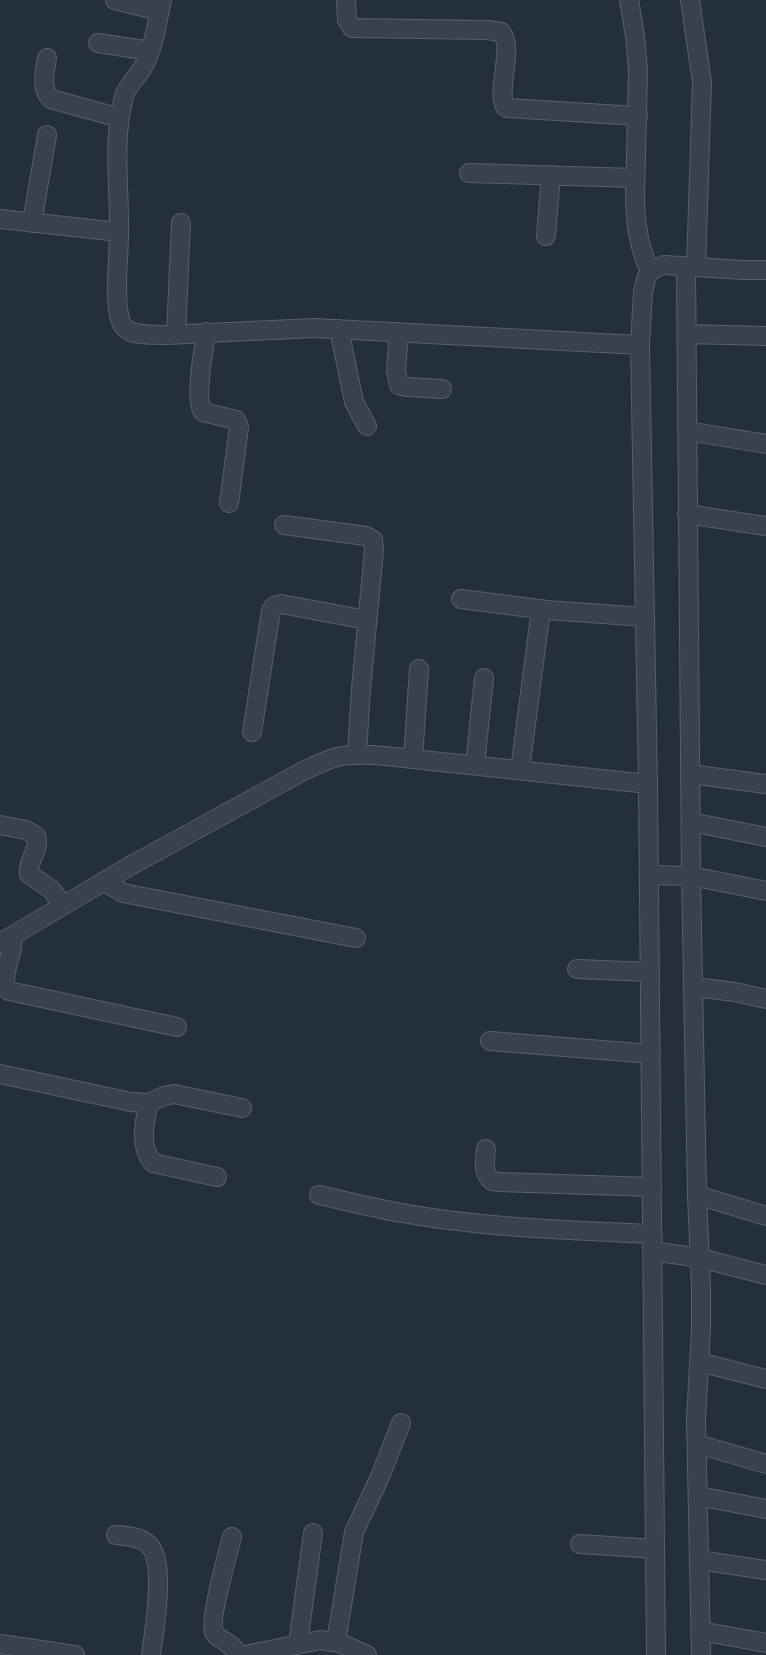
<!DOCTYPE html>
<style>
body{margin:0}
canvas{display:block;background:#242f3e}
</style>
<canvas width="766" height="1655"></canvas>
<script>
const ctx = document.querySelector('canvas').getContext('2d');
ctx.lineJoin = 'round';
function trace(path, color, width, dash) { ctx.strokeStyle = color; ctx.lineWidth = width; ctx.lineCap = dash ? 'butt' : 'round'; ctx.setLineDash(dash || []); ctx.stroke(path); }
const minor = new Path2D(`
 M115,0L159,11
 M162,0C157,22 154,48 143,67C137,78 127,85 124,97C112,141 120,188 119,233C119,257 115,284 118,308C119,315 120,324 125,328C135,337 154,334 166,335L314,328L640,345
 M346,0L347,20L352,28L488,30L501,32C515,47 496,88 505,107L508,108L638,116
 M629,0L635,36L638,70L635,201C636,226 639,248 650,271
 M690,0L702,82L696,267
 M98,43L150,51
 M47,58C45,72 40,88 51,99L120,118
 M469,173L635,178
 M0,219L119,232
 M32,223L47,135
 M546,236L551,175
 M686,267L691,876L697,1195L701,1286V1329L696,1419L701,1655
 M339,329L354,402L367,426
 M206,332C204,349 194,399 203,412L236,420L239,427L229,503
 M399,332L396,371L399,385L407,387L442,389
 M176,334L181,223
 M687,334L766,336
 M687,431L766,444
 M687,514L766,526
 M284,525L366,536L373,540L374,550L361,689L357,753
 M461,599L547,610L645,617
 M252,732L271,611L274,606L281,604L367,620
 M413,759L419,669
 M475,765L484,678
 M520,770L541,609
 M690,774L766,784
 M691,822L766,837
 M0,825L26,830L36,836C41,848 27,861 29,874L52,890L63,906
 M649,875L691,876L766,891
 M105,882L123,893L356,938
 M12,936C15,954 1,971 6,988L9,991L177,1027
 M0,943L130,866L294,776C332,756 342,752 385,756L648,784
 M577,969L650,972
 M694,987L735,992L766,999
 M490,1041L651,1054
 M0,1074L131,1102L149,1103L164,1096L174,1094L242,1108
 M149,1103C144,1122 139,1147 153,1163L217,1177
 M486,1149C485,1160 482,1172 492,1181L498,1182L652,1187
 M319,1195C346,1201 374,1208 402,1213C484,1228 569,1230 653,1234
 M697,1195L766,1216
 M653,1251L700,1258L766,1275
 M699,1362L766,1379
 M697,1444L766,1464
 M698,1496L766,1509
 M116,1535C127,1536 140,1537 148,1544C167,1560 154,1632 151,1655
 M232,1537C228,1552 209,1621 214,1632C218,1641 232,1641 238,1655
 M580,1544L655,1549
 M699,1560L766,1570
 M700,1631L766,1643
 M336,1642L354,1532L380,1477L401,1423
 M0,1644L75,1655
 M298,1644L313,1533
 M245,1655L320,1640L340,1643L367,1655
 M656,1655L648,784L640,345L643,292L646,279L650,271L656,268L664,265L743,270H766`);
trace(minor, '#565f6c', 20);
trace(minor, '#38414e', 18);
</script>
